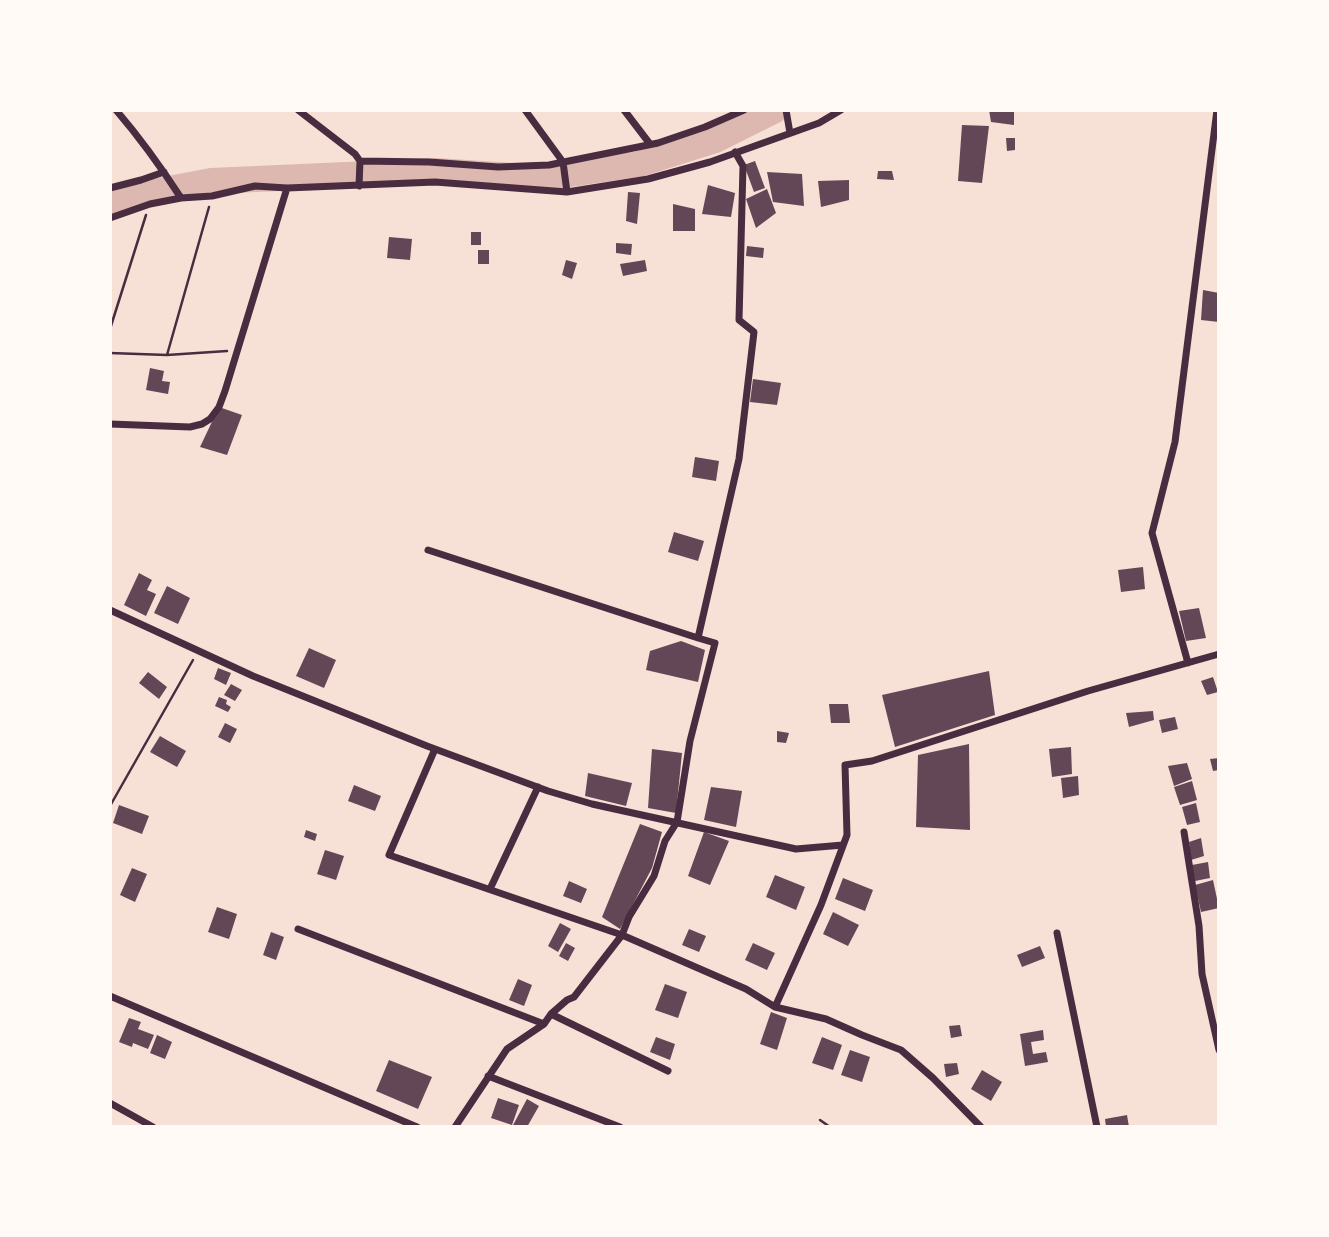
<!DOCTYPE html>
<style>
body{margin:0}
#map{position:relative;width:1329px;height:1237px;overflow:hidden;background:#f7e1d7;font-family:Inter,sans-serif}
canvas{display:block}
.frame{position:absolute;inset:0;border:112px solid #fffaf5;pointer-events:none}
</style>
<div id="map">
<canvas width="1329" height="1237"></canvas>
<div class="frame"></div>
</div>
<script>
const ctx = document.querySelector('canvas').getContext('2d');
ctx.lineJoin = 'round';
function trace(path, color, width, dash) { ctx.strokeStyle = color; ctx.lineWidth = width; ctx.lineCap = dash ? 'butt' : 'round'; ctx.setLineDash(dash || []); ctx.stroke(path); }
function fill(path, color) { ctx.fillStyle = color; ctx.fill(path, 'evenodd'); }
trace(new Path2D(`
 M110,201L117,199L211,181L436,171L543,178L639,164L715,140L775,110`), '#dcb8b0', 26);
fill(new Path2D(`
 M989,110H1014V125L991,122Z
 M962,125L989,126L982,183L958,181Z
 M1006,138H1015V150L1007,151Z
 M755,161L765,188L754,192L744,165Z
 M878,171H892L894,180L877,179Z
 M767,172L802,174L804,206L773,202Z
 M849,180V200L821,207L818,181Z
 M708,185L735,193L731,217L702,214Z
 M767,189L776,213L756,228L746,199Z
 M628,192L640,193L637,224L626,221Z
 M673,204L695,209V231H673Z
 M471,232H481V245H471Z
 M389,237L412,239L410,260L387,258Z
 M616,243L632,244L631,255L616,253Z
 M747,246L764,248L763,258L746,256Z
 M478,250H489V264H478Z
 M566,260L577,263L572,279L562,275Z
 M645,260L647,271L623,276L620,264Z
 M1203,290L1219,293V322L1201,320Z
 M150,368L164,371L162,381L170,382L168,394L146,390Z
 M753,379L781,383L777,405L750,402Z
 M219,407L242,415L227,455L200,447Z
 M695,457L719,461L716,481L692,477Z
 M674,532L704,541L698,561L668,552Z
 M1143,567L1145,589L1121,592L1118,570Z
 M139,573L152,580L147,590L156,594L146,616L124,605Z
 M167,586L190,598L178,624L154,613Z
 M1199,608L1206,638L1186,641L1179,611Z
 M681,641L705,650L698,682L646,670L650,651Z
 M309,648L336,660L324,688L296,676Z
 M218,668L231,673L226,685L214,679Z
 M989,671L995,715L895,747L882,695Z
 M148,672L167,687L159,699L139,683Z
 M1213,677L1218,692L1207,695L1201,681Z
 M231,684L242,690L235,701L224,695Z
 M219,697L227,700L226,704L231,707L228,712L215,706Z
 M829,704H848L850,723H831Z
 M1153,711L1154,720L1129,727L1126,713Z
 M1175,717L1178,729L1162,733L1159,720Z
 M225,723L237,729L230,743L218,737Z
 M777,731L789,733L786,743L777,742Z
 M160,736L186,751L177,767L150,752Z
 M969,744L970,830L916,827L918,755Z
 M1071,747L1072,774L1052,777L1049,749Z
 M652,749L682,753L676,813L648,808Z
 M1219,758V770L1213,771L1210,759Z
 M1187,763L1192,779L1174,786L1168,766Z
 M588,773L632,783L626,806L585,796Z
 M1078,776L1079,795L1063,798L1061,778Z
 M1192,781L1197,800L1180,805L1174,787Z
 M354,785L381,796L375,811L348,801Z
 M711,787L742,791L736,827L704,820Z
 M1196,803L1200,822L1187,825L1182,807Z
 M119,805L149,816L142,834L113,823Z
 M640,824L662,832L652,868L620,929L602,917Z
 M306,830L317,834L315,841L304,837Z
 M704,832L729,841L710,885L688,876Z
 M1201,838L1204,856L1191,860L1189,842Z
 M325,850L344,856L336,880L317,874Z
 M1208,862L1210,878L1195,881L1192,865Z
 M132,868L147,874L135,902L120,895Z
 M775,875L805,887L796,910L766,897Z
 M843,878L873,890L865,911L835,899Z
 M1213,880L1219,908L1201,912L1195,885Z
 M569,881L587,889L581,903L563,896Z
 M217,907L237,914L229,939L208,932Z
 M833,912L859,925L848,946L823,934Z
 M560,923L571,929L558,952L548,946Z
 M689,929L706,936L699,952L682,945Z
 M271,932L284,937L276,960L263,955Z
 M566,943L575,948L568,961L559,956Z
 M753,943L775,953L767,970L745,960Z
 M1040,946L1045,958L1022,967L1017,955Z
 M518,979L532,985L524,1006L509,1000Z
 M665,984L687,992L678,1018L655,1010Z
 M771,1012L787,1018L777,1050L760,1044Z
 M129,1018L141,1022L138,1029L154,1035L148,1049L133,1043L132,1047L119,1042Z
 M960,1025L962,1036L951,1038L949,1026Z
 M1043,1030L1044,1040L1031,1042L1033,1054L1046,1052L1048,1062L1025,1066L1020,1034Z
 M157,1035L172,1042L165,1059L150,1053Z
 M656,1037L675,1044L670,1060L650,1052Z
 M822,1037L842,1045L833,1070L812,1063Z
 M850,1050L870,1057L862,1082L841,1075Z
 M389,1060L432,1077L418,1109L376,1091Z
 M957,1063L959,1074L946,1077L944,1064Z
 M982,1070L1002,1082L991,1101L971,1089Z
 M498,1098L519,1105L512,1125L491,1118Z
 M527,1099L539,1106L527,1127H512Z
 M1127,1115L1129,1127H1106L1105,1119Z`), '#644757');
trace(new Path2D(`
 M110,329L146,215
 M110,353L167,355L227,351
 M167,355L209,207
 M110,806L193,660
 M820,1120L830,1127`), '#4a2c40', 2.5);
trace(new Path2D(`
 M116,110C140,138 161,167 181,198
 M298,110L355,154L360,161L359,186
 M525,110L563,162L567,192
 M624,110L650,144
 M786,110L790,133
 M360,161L429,162L498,167L549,165L658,143L705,127L744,110
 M110,188L141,180L164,172
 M110,218L150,204L181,198L212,196L255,186L287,188L435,182L567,192L648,179L710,162L819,123L841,110
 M110,424L190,427L202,424L210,419L219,407L225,391L287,188
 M428,550L698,638
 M110,610L253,676L427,746L548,791L592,804L796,849L843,845
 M1188,663L1152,533L1175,442L1217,110
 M435,749L389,855L622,935L746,989L775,1007L826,1019L862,1035L901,1050L933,1078L981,1127
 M1184,832L1199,926L1202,974L1219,1050
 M490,889L538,787
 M298,929L544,1024
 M1057,933L1097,1127
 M110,996L417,1127
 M775,1007L821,905L847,835L845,765L872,761L1088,691L1219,654
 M551,1014L668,1071
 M488,1076L620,1127
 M110,1103L153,1127
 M455,1127L507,1049L544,1024L551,1014L567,1000L574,997L622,935L629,917L654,876L665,841L677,822L690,741L715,643L698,638L739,459L754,332L739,320L743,166L735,152`), '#4a2c40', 7);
</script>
